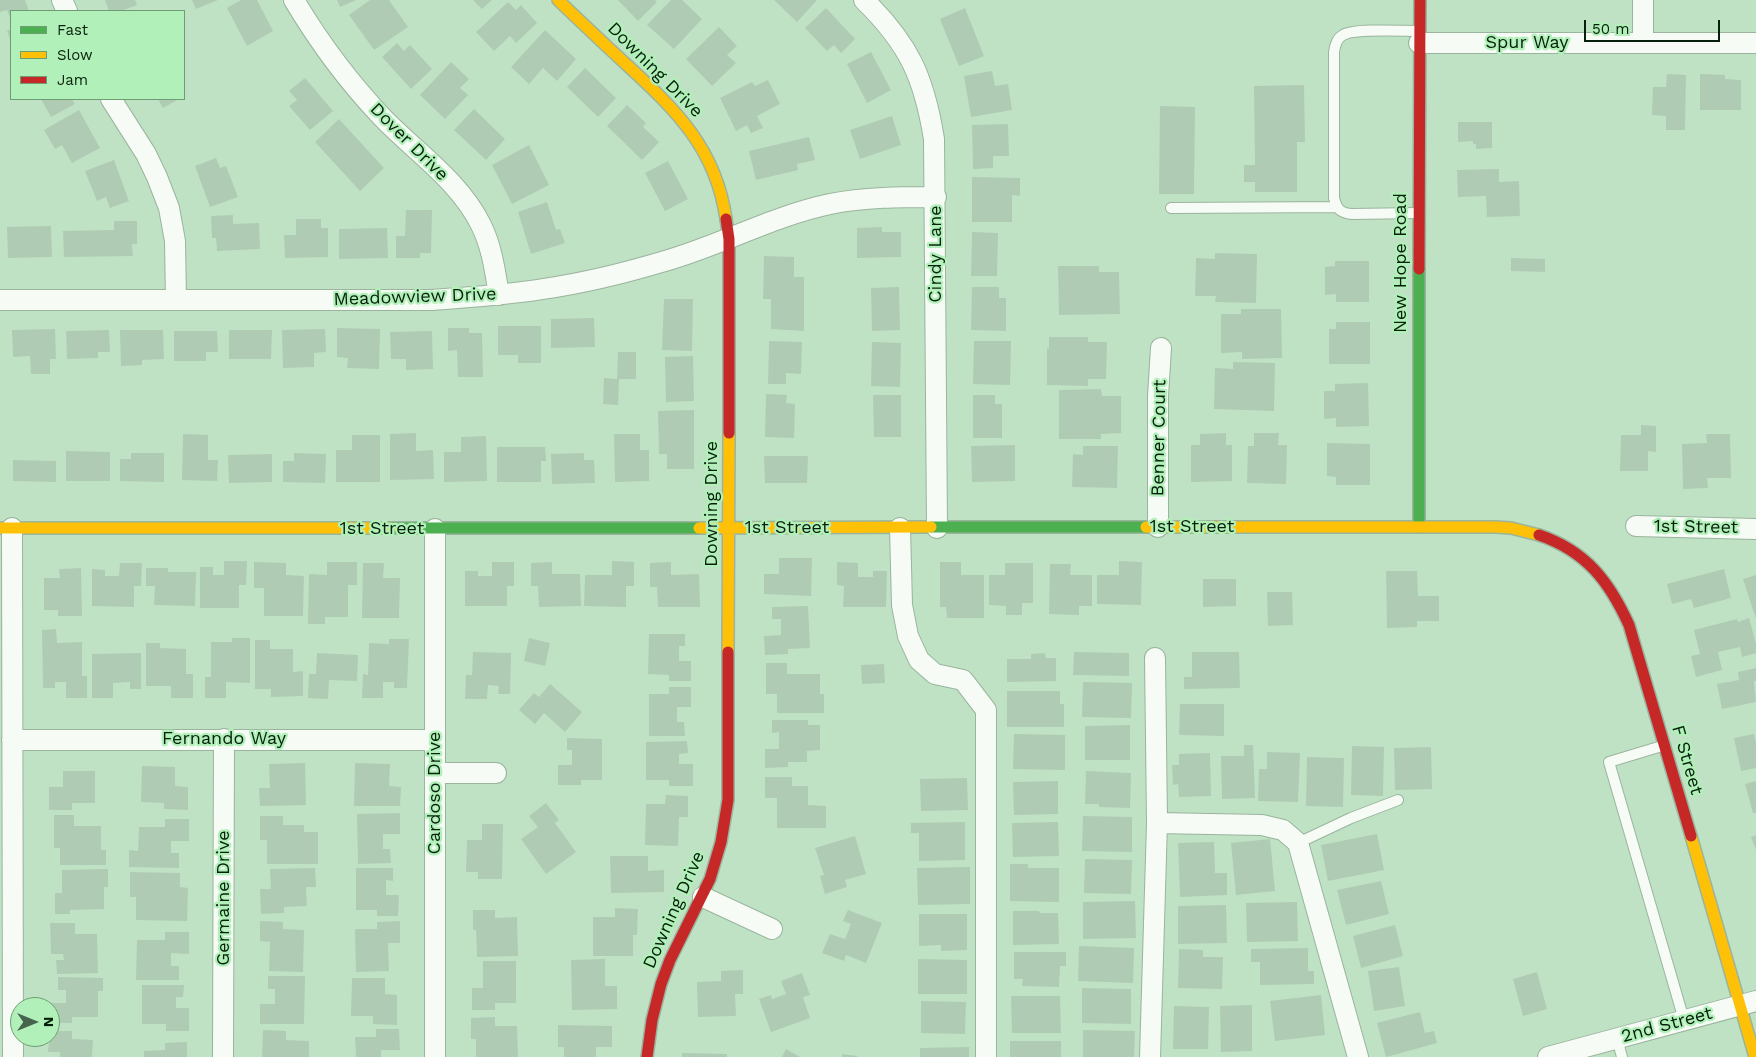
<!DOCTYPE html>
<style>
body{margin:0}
#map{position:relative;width:1756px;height:1057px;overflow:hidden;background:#c0e2c4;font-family:"Work Sans",sans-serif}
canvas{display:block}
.legend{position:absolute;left:10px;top:10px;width:175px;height:90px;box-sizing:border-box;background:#b2f0b9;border:1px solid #6e9d74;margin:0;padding:6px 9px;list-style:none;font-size:15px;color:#07200c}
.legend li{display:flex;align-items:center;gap:10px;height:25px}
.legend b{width:25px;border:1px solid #6e9d74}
.north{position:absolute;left:10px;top:997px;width:50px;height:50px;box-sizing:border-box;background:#b2f0b9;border:1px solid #6e9d74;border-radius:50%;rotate:90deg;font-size:14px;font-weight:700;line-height:20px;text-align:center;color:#07200c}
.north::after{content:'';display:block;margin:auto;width:18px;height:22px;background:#48644c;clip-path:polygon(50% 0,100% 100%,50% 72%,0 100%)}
.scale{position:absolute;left:1584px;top:20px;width:136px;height:22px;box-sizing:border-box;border:2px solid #07200c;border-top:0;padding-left:6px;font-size:15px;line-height:18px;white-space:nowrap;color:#07200c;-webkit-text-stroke:4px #b2f0b9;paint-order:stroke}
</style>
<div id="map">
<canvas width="1756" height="1057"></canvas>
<ul class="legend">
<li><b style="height:6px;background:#4caf50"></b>Fast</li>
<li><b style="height:6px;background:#ffc107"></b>Slow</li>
<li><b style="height:6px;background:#c62828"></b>Jam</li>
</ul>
<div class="north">N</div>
<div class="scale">50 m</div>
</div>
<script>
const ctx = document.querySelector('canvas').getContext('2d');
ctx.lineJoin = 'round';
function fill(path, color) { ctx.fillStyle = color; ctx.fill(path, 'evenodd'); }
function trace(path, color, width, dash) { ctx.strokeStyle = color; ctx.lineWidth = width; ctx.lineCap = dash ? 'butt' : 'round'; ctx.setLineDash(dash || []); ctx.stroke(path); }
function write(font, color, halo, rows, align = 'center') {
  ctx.font = font + ' "Work Sans",sans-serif'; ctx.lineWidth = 4.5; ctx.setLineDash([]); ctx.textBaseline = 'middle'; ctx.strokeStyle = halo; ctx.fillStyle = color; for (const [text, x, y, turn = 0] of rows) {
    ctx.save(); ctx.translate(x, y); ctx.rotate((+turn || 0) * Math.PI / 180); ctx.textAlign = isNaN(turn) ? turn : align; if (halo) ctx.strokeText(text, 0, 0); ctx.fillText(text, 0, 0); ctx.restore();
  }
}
fill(new Path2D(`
 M0,0H25L29,11H11V20L7,10L0,12Z
 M105,0H135L137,5L121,11H109Z
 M192,0H218L196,9Z
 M241,0H257L273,31L247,46L227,8Z
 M337,0H356L340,7Z
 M370,0H389L408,27L374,50L349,15Z
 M473,0H492L482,9Z
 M618,0H655L657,2L638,21Z
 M671,0H682L702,19L674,49L647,25Z
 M774,0H817L797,22Z
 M508,2L516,10L521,5L537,23L516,43L510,36L494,51L476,32Z
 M826,8L855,39L841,53L834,45L827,51L805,28Z
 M965,8L984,56L959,66L940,19Z
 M719,27L737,46L727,55L736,63L712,86L686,59Z
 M11,29V42L7,31Z
 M545,30L576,59L557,81L543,68L529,84L511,67Z
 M397,43L404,51L410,45L432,69L411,89L382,57Z
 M871,52L891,90L867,103L847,64Z
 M451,62L469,79L460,88L468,95L445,119L420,95Z
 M585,68L616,98L598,117L567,87Z
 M992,71L995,86L1008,84L1012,110L971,117L964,76Z
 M1667,74L1686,75L1685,130H1666V116L1652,115L1653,87H1666Z
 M1700,74L1725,75V79L1741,80V110H1700Z
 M305,78L333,111L310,130L289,106L297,100L289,91Z
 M768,80L780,104L757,116L763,128L751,133L747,125L736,131L720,98L752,82L755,86Z
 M1304,85L1305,142H1297V192H1255V182H1244V165H1255L1254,86Z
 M41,99H72L75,104L51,117Z
 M158,99H179L163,108Z
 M627,105L646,123L643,127L659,142L642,160L607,126Z
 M1160,106L1195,107L1194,194H1159Z
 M474,109L505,139L486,160L454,130Z
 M79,110L100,148L72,163L62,145L55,149L44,130Z
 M892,116L901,145L860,159L850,130Z
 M339,119L384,168L360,191L315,142Z
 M1458,122H1492V148L1476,149V144H1473V141L1458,142Z
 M1008,124L1009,156H993V168L973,169L972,125Z
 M809,137L815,160L797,164L798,170L756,180L749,151Z
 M529,145L549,185L512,204L492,165Z
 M216,158L220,168L226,166L238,197L210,207L195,166Z
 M114,160L129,201L110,208L106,197L97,201L85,171Z
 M668,161L688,199L665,211L645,173Z
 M1499,169V182L1519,181L1520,216L1487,217L1486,196L1458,197L1457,170Z
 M972,177L1020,178V196L1012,195V222H972Z
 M547,202L556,230L560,229L565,243L531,254L518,212Z
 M406,210H432L431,253H420V258H396V236H405Z
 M233,215V224L259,223L260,249L217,251L216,238H212L211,216Z
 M296,219H321V228H328V257L285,258L284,235H296Z
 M114,221H137V244H132L133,256L64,257L63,231L114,230Z
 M51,226L52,257L8,258L7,227Z
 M882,227V232H901V257L857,258V228Z
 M387,228L388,258L339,259V229Z
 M972,232L998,233L997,276H971Z
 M1215,253L1257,254L1256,303L1215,302L1216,296H1195L1196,258L1215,259Z
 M764,256L794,257V277H804V331L771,329V299H763Z
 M1511,258L1545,259V272L1511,271Z
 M1335,261H1369V302H1336V294L1325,295V267L1335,266Z
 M1058,266H1099V272H1119L1120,314L1059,315Z
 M899,287L900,330L872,331L871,288Z
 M972,287H999V298H1006V331L971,330Z
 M664,299H693L692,351L662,350Z
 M1241,309H1281L1282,358L1242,359V352L1221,353V314H1241Z
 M594,318L595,347L551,348V319Z
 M1336,322H1370V364H1329V329H1336Z
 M498,326H541V363H518V355H498Z
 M337,328L380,329L379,369L347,368L348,358L337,357Z
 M448,328H469V333H482L483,377H458L457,350L448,351Z
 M55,329L56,359H50V374H31L30,356L13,357L12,330Z
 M325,329L326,352L314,353V367L283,368L282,330Z
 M109,330L110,352H98V358L67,359L66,331Z
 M120,330H163L164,359L142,360V365L121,366Z
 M229,330H272L271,359H229Z
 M174,331H217L218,352H206V361H174Z
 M432,331L433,369L406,370V359H391L390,332Z
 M1049,337H1088V342H1107L1106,379H1088V386L1047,385V348L1049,349Z
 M769,341L802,342L801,374L786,373V384H768Z
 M974,341H1011L1010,385L973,384Z
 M872,342L901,343L900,387L871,386Z
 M618,352H636V379H619L618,405L603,404L604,378L617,379Z
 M693,356L694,401L666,402L665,357Z
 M1233,362L1275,363L1274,411L1214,409L1215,368L1233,369Z
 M1368,383L1369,426L1336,427V418L1324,419V391H1335V384Z
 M1101,389L1102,396H1121V433L1101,434V439H1059V390Z
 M766,394L787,395L786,403L795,404L794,438L765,437Z
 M873,395H901V437H874Z
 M973,395H995V404H1002V438H973Z
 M694,410V469H667V454H659L658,411Z
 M1641,425L1656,426V452L1648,451V471H1620L1621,435H1641Z
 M416,433V451L433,450L434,479L390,480V434Z
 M1226,433V445H1232V481L1191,482V445H1200V434Z
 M1254,433H1279L1278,445H1287L1286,484L1247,483L1248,446H1254Z
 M183,434L208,435V460H218L217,481L182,480Z
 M614,434H640V450H649V481L615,482Z
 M1706,434H1730L1731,478H1707L1708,488L1683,489L1682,444L1707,443Z
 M352,435H380V482H336V450H352Z
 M486,436L487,481L444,482V452H461V437Z
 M1327,443L1370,444V485H1336V477L1327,476Z
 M1015,445V481L972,482L971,446Z
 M1083,446H1118L1117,488L1072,487L1073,454L1083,455Z
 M497,447H545L546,461H541V482H497Z
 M66,451L110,452V481H66Z
 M131,453H164V482L120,481V459H131Z
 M294,453L326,454L325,483L283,482V461H294Z
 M584,453V460H594L595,483L552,484L551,454Z
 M272,454V482L229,483L228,455Z
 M764,456H808L807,483H765Z
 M13,460L56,461V482L13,481Z
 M779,558H812L811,596L764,594V574H779Z
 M224,561H247L246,585H239V608H200V567H213V575H224Z
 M612,561L634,562V586H626V607L584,606L585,575H612Z
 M1119,561L1142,562L1141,605L1097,604V575H1119Z
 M254,562L286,563V575L304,576L303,616H264V588H254Z
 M327,562H357V585H348V617H325V624H308L309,574L327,575Z
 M492,562H514V586H507V606H465V571H478V576H492Z
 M552,562V574H580L581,606L539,607L538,586H531V563Z
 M671,562V575L699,574L700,607H658L657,587H650V563Z
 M837,562L858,563V577H873V571H887L886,607H843L844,586L837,585Z
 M940,562H961V575H984V618H947L946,607H940Z
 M120,563H142L141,586H134V607L92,606V569L105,570V576H119Z
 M363,563H384L383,578H400L399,618H362Z
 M1005,563H1033V603H1022V615H1006V606L989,605V575H1005Z
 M1050,564H1071L1070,575H1092V606H1079V615L1049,614Z
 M81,568L82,616H58V610H44V578H60L59,569Z
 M146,568H168V572H196L195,606L154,605L155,586H146Z
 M1724,569L1731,598L1694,608L1691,599L1672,604L1667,584Z
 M1386,571H1417L1418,596H1439V621H1417V627L1387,628Z
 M1756,575V619L1743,579Z
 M1203,579H1236V606L1203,607Z
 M1267,592H1292L1293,625L1268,626Z
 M808,606L810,648L788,649V654L765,655L764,636L781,635V619H772V607Z
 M1749,618L1756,644V653L1742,657L1740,647L1718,652L1722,670L1696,677L1691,656L1700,654L1694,630L1737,619L1738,622Z
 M56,629L57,643L82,642V676H87V698H66V682H55V688H43L42,630Z
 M649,634H685V646H679V661H691V681H669V675L648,674Z
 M232,638H250V683L226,682V698H205V677H211V642H232Z
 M529,638L550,643L545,666L524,661Z
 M389,639H409L407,688H394V682H383V698H362L363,674L368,675L369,643L389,644Z
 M255,640H270V649H293V672L303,671V696L271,697V689H255Z
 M146,643H160V648L186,649V674H193V698H171V686H146Z
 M473,652L511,653L510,694H498L499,686L488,685L487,699H465L466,675H472Z
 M1074,652L1129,653V676L1073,675Z
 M1192,652H1239L1240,688L1184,689V677H1192Z
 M141,653V689H130V682L113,683V698H92V654Z
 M317,653L358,655L357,681L329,680L328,699L308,698L309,674H316Z
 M1045,653L1046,658H1056V681L1007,682V659H1031V654Z
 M766,663H787V674H820V694H824V713H777V694H766Z
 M884,664L885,683L862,684L861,665Z
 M1756,668V681H1754L1756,702L1722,709L1717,684L1739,680L1738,672Z
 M1083,682L1132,683L1131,718L1082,717Z
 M550,684L582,712L565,732L544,713L535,724L519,710L534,693L539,697Z
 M669,687H691V707H677V722H684L685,736H649V694H669Z
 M1007,691H1060V704H1064V727H1007Z
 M1180,704H1224V736L1179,735Z
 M772,720H808V725H820V750L807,751V762H788V767L765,768V749H779V732L772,733Z
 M1130,725V760H1085V726Z
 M1014,734L1065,735V770L1013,769Z
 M1754,734L1756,743V768L1741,771L1734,738Z
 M567,738L602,739V780H581V785H558V765H572V750H567Z
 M687,741L688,753L679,754V764H693V786H669V780H646V742Z
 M1244,745H1253L1255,798L1222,799L1221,756H1244Z
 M1352,746L1384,747L1383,796L1351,795Z
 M1431,747L1432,789L1395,790L1394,748Z
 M1267,752L1300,753L1298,802L1258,801L1259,769H1267Z
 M1210,753L1211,796L1179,797L1178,784L1173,785L1172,765H1179V754Z
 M1307,757L1344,758L1343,807L1306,806Z
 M305,763L306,805L260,806L259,788H270L269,764Z
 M355,763L390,764L389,786L401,787L400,806H354Z
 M142,766L175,767V786L188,787V810L164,809V803L141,802Z
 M63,771H95V803H72V810H49V787H63Z
 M1086,771L1131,773L1130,808L1099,807V804H1085Z
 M765,777H792V786H808V805L826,806V828H777V798H765Z
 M967,778L968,810L921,811L920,779Z
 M1058,781V814L1014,815L1013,782Z
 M1756,781V813H1753L1745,784Z
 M666,795L688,796V817H679L678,846L645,845L646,804H665Z
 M546,803L559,820L555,823L576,852L546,874L521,839L538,827L529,816Z
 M400,813V834H383V849H390L391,863L358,864L357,814Z
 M54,815H74V826H101V850H106V865H60V848H54Z
 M260,816H283V825H304V832H318V864H267V840H260Z
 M1083,816L1132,817V852L1082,851Z
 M165,819H189V841H171V853H179V868L129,867V850L138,851L139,827H165Z
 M965,822V860L919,861V833H911V823Z
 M1058,822L1059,856L1013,857L1012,823Z
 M482,824H503L502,879H478V872H466L467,840H482Z
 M1377,834L1384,870L1328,881L1321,845Z
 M1756,835V850L1751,837Z
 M855,836L866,874L845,880L847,887L825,894L820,876L824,875L815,848Z
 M1270,839L1275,891L1236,895L1231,843Z
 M1214,842L1215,873H1227V895L1180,897L1178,843Z
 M610,856H648V871L664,870V892L611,893Z
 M1085,859L1132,860L1131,894L1084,893Z
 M1010,864H1028V868H1059V902L1010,901Z
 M970,867V904L918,905L917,868Z
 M315,868L316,887H306L307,906L284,907V913L261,914L260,889H271L270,869Z
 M356,868H393V881L386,880V895H399L398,916H377V910H356Z
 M108,869V887H104V909L70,910V914H55V893H62V870Z
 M130,872L180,873V887L188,888L187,921L136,920V897H130Z
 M1381,881L1389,914L1346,925L1337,890Z
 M1135,901L1136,938L1083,939V902Z
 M1297,902L1298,941L1247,942L1246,903Z
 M1226,905L1227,943L1178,944V906Z
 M615,908L638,909L637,935H633V956H593V917H615Z
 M473,910H495V918L517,917L518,956L477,957L476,930H473Z
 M848,910L882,923L866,963L846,955L844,961L822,953L830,934L845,939L851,924L843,921Z
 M1013,911H1039L1040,913H1058L1059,944L1013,945Z
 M919,914H967V950L941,951V945L919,946Z
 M260,921L283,922V929L304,930L303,972L269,971L270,942L260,941Z
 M400,921V943H388L389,971L356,972L355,929H377V922Z
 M50,923H75V934H97L98,973L57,974L56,960H64L63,954H51Z
 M1395,925L1403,956L1361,968L1353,936Z
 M165,932H189V954L171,953V966H179V980H136L137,940H165Z
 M1079,946L1134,948L1133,983L1078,981Z
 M1308,948V971H1314V984L1260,985V962H1251V949Z
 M1179,949L1203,950V957H1223L1222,989L1178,988Z
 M1014,952H1066V966H1060L1059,987L1022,986L1023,979H1014Z
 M605,959V986H617V1009L572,1010L571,960Z
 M918,959L967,960V994H918Z
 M483,961H516V1003H495V1010H472V988H483Z
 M1399,967L1405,1006L1374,1011L1368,971Z
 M743,970V994H735L736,1016L698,1017L697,982L721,981V971Z
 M1537,972L1547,1009L1523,1016L1513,979Z
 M802,973L810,995L803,997L810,1018L771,1032L759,999L771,995L772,999L786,994L781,981Z
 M268,976H305L304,1024H260V1004H275V989H268Z
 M58,977L103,978V991H98V1017H72V1023H50L49,1003H66V990H58Z
 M352,978H385V994L397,995V1025L373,1024V1016H351Z
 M142,985H184L183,997H176V1008H189V1031H166V1024H142Z
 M1082,988L1131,989V1024L1082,1023Z
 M1321,995L1325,1035L1275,1041L1270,1001Z
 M1011,996H1060L1061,1033H1012Z
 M921,1001L966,1002L965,1034L921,1033Z
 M1252,1005V1051L1221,1052L1220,1006Z
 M1174,1006L1209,1007L1208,1049H1173Z
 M1420,1012L1425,1033L1434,1031L1437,1043L1386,1057L1377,1023Z
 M495,1017V1026H517L518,1057H476V1039H471V1018Z
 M558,1025L612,1026V1047H596V1057H564V1047H558Z
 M376,1029H399L400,1050H381V1057H356L355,1037H376Z
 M263,1030L286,1031V1040L309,1041V1057H262Z
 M1083,1030L1135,1031L1134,1057H1083Z
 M50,1031H72V1039L93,1040L92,1057H60V1052H48Z
 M1010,1041H1061V1057H1010Z
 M187,1042V1057H144V1051L165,1050V1043Z
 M969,1047V1057H920V1048Z
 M786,1049L800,1057H782Z
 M682,1053L727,1054V1057H682Z
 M842,1054L857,1056V1057H842Z`), '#b0cbb3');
const lane = new Path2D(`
 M1171,208L1336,207
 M1418,213L1352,214C1340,213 1337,209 1334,198V52C1335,45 1337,38 1343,35C1354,28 1403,31 1418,31
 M1662,746L1609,762L1684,1020
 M1298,843L1351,818L1398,800
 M1617,1038L1622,1057`);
const street = new Path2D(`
 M62,0L67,11
 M294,0C319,42 347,80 381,116C414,151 459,180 481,225C492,247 495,271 499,295
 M864,0C909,44 924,77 934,139L937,528
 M1419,43H1756
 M1643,43V0
 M111,99L146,154L157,177L169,208L175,241L176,300
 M0,300H433C470,297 507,295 543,289C584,283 625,273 665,261C721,245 773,216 830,204C865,197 900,197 936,197
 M1636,526L1756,529
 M1158,527V396L1161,348
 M12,528L13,1057
 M900,528L902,605L908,636L919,660L935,674L963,680L986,710V1057
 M12,740H435
 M435,773H496
 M1157,823L1262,825L1283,830L1298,843L1358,1057
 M703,897L772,929
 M223,1057L224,739
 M435,1057V529
 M1150,1057L1157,823L1155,658
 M1548,1057L1756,1001`);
const fast = new Path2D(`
 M931,527H1146
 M1419,527V269
 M390,528H699`);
const slow = new Path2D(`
 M558,0C581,22 604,44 627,65C677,111 716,149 726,219
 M1146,527H1495L1511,528L1539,535
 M0,528H390
 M699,528L931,527
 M728,652L729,433
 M1691,836L1755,1057`);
const jam = new Path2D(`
 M726,219L729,239V433
 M1419,269L1420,0
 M1539,535C1586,551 1609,581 1629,625L1691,836
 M647,1057L652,1020L661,984L670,960L710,879L721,842L728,800V652`);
trace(lane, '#9ab49d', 12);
trace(street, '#9ab49d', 22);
trace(fast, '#9ab49d', 14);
trace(slow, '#9ab49d', 14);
trace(jam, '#9ab49d', 14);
trace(lane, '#f6fbf6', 10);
trace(street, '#f6fbf6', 20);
trace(fast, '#4caf50', 11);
trace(slow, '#ffc107', 11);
trace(jam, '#c62828', 11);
write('18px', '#07200c', '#b2f0b9', [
 ["Spur Way",1527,43],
 ["Downing Drive",655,70,45],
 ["Dover Drive",409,142,45],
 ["Cindy Lane",936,254,-90],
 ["New Hope Road",1401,263,-90],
 ["Meadowview Drive",415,297,-2],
 ["Benner Court",1159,438,-89],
 ["Downing Drive",712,504,-90],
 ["1st Street",1192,527],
 ["1st Street",1696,527,1],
 ["1st Street",787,528],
 ["1st Street",382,529],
 ["Fernando Way",224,739],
 ["F Street",1687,760,74],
 ["Cardoso Drive",435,793,-90],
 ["Germaine Drive",224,898,-90],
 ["Downing Drive",674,910,-66],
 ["2nd Street",1667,1025,-15]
]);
</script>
